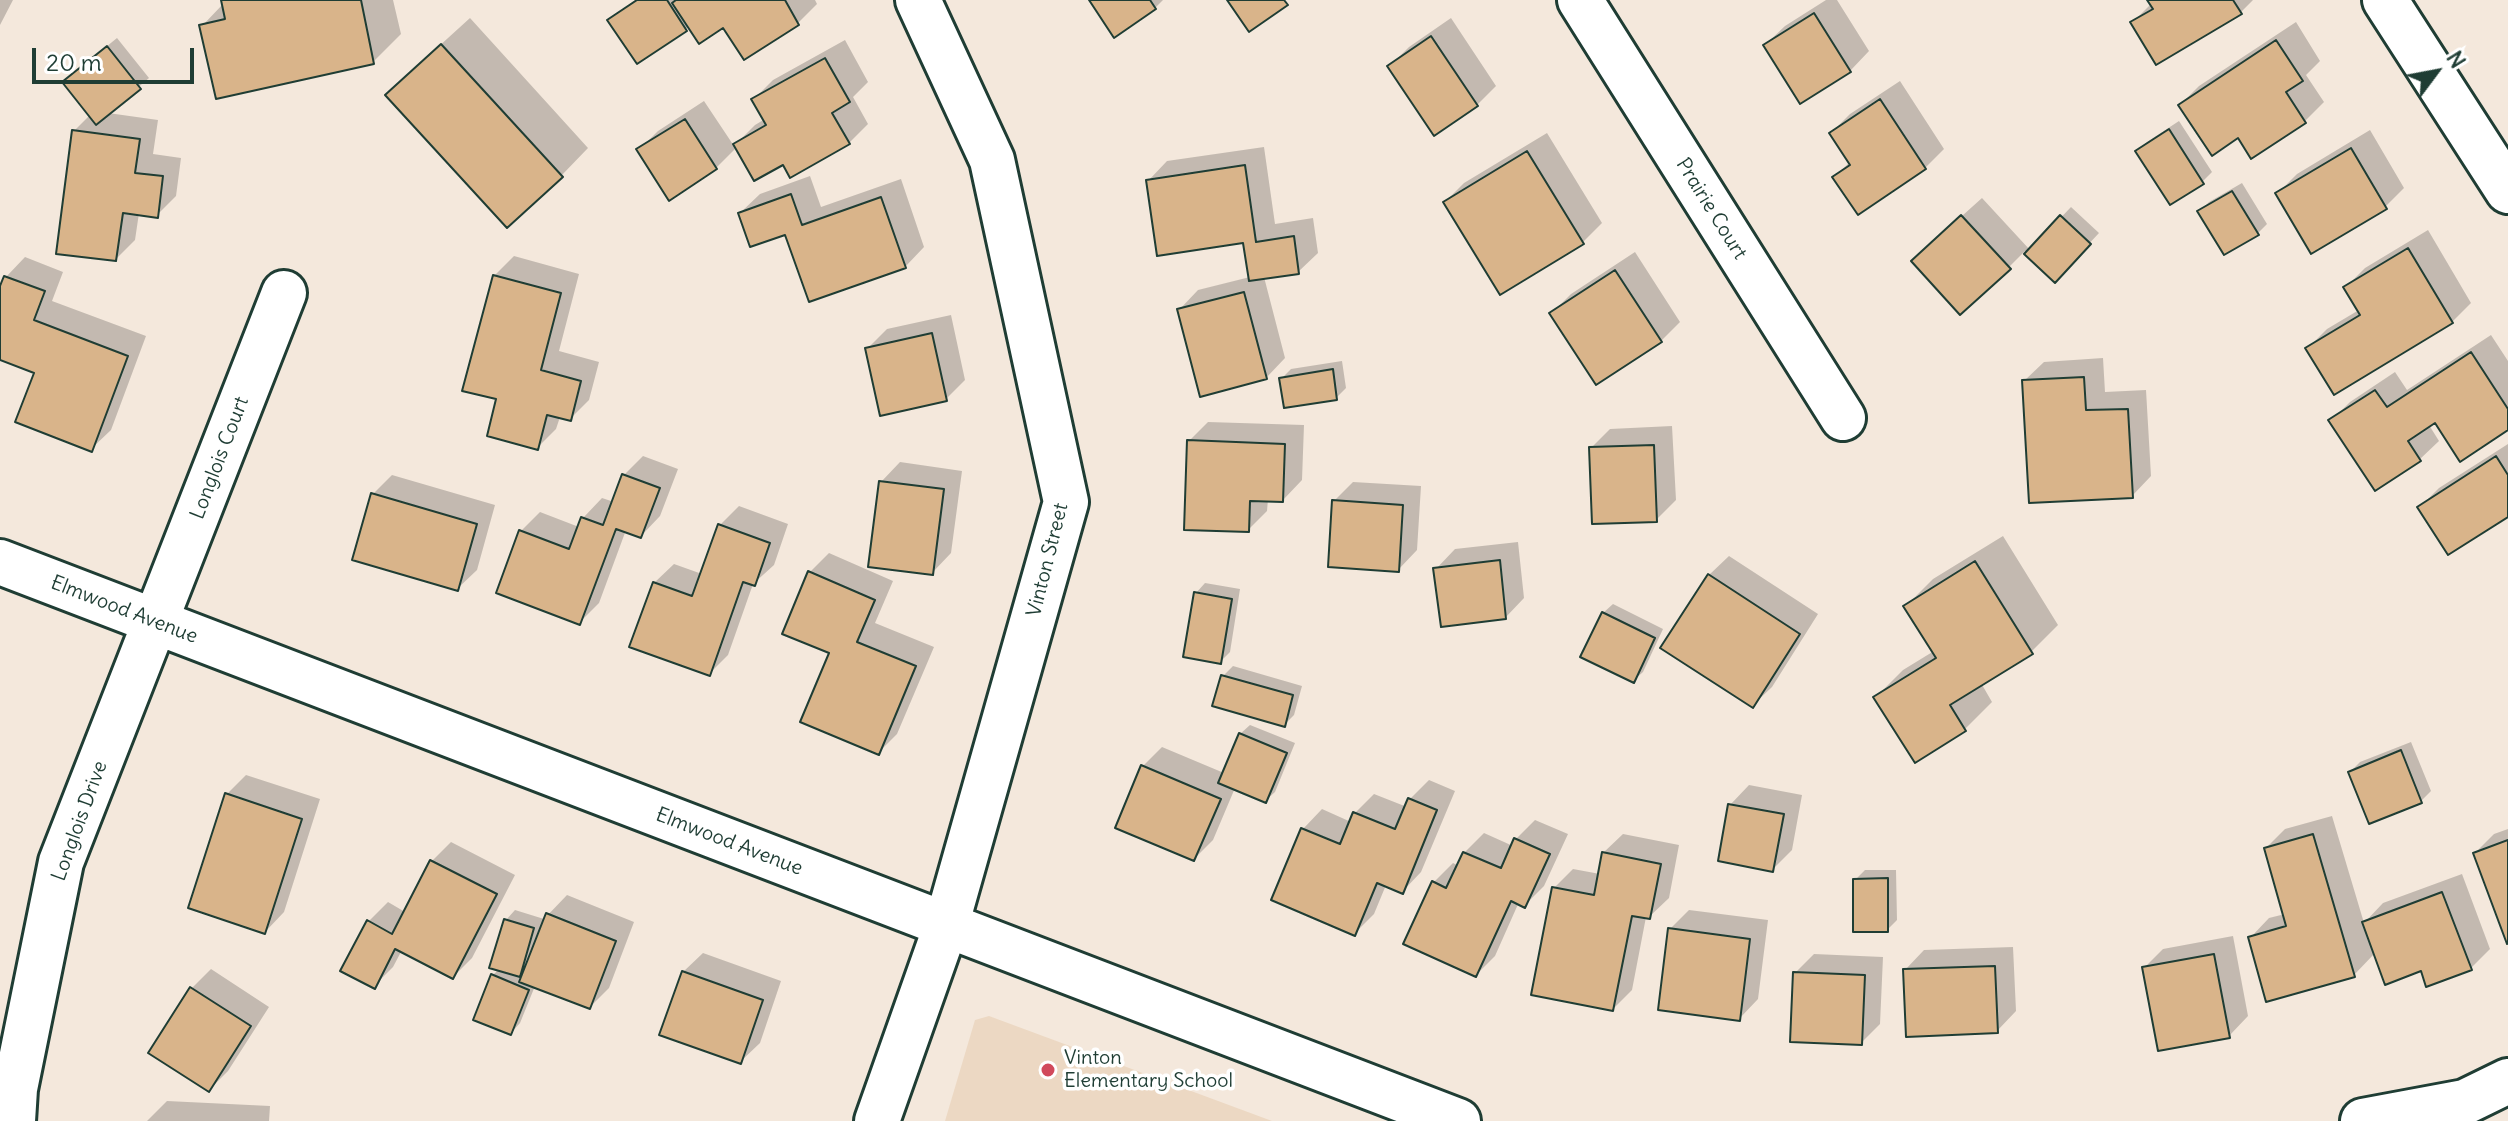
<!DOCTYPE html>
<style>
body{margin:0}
#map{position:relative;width:2508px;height:1121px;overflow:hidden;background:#f4e8dc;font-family:Delius,sans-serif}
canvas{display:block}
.north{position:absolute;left:2396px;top:32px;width:80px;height:80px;-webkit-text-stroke:6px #fff;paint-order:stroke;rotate:58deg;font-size:22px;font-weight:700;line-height:32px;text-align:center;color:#1f3d34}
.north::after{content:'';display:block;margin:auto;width:28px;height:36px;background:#1f3d34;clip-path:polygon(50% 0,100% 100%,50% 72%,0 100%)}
.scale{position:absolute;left:32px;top:48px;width:162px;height:36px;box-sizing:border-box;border:4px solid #1f3d34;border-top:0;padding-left:10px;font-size:24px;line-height:28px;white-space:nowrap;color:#1f3d34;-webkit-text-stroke:6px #fff;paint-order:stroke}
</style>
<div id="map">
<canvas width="2508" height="1121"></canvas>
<div class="north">N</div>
<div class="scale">20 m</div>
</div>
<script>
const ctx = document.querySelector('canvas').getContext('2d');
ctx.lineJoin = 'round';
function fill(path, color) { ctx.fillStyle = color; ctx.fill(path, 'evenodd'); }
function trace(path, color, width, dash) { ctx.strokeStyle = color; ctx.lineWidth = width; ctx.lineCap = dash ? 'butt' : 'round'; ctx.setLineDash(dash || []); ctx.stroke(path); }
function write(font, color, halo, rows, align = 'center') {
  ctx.font = font + ' Delius,sans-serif'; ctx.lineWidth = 7; ctx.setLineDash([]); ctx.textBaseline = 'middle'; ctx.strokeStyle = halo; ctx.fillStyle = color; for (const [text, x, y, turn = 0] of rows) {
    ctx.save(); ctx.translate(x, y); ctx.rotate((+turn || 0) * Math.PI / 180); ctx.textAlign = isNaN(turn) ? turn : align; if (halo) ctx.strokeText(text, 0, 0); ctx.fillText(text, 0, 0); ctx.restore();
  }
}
fill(new Path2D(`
 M989,1016L1272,1121H945L975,1020Z`), '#ecd8c3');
fill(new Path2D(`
 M0,0H13L0,25Z
 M223,0H393L401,34L373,62L202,26L224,3Z
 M635,0H815L817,4L798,23L745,57L724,25H689L686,29L610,20Z
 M1092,0H1163L1155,8Z
 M1826,0H1837L1869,51L1850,71L1765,45L1785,26Z
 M2150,0H2253L2240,13L2133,22L2152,3Z
 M470,18L588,148L561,176L415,68Z
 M1451,18L1496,86L1477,105L1390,66L1409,47Z
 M2296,22L2320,61L2306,75L2324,102L2305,121L2251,156L2238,135L2180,105L2199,86Z
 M117,38L149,78L108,113L158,120L153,154L181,158L176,196L157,215L139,213L135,240L116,259L74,131L90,115L74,73Z
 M845,40L868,82L853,97L868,124L849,143L783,163L737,147L716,168L639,150L658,131L704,101L734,146L755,125L765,119L754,99L773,80Z
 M1900,81L1944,149L1925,168L1834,177L1850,162L1831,133L1850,114Z
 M2179,121L2212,172L2202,182L2137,152L2147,142Z
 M2370,130L2404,188L2385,207L2278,193L2297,174Z
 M1547,133L1602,223L1583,242L1445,202L1464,183Z
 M1264,147L1275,224L1313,218L1318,253L1298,272L1264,277L1285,358L1266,378L1179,310L1198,290L1250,277L1245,241L1148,181L1167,161Z
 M810,176L821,207L901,179L924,247L905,267L786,232L740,213L760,194Z
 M2242,183L2267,224L2258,233L2200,211L2209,202Z
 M1982,198L2030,250L2071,207L2099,233L2055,280L2025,251L2009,267L1933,242Z
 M2428,230L2471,303L2452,322L2308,348L2327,329L2359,310L2346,287L2365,268Z
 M1635,252L1680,322L1661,341L1597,383L1552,313L1571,294Z
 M514,256L579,274L559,351L599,362L589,400L570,419L560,417L556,429L537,448L499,398L494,276Z
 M25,257L63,272L52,301L146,336L111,430L91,449L37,372L0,358V292L6,277Z
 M951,315L965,380L946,399L867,349L887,329Z
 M2491,335L2508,361V428L2435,421L2429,425L2439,441L2419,460L2331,421L2350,402L2395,372L2407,390Z
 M2103,358L2105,392L2146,390L2151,476L2132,496L2024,381L2044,362Z
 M1342,361L1346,388L1336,398L1281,379L1291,369Z
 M1208,422L1304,425L1302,480L1283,500L1268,499L1267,511L1248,530L1189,441Z
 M1672,426L1676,500L1656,520L1591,448L1610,429Z
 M2508,444V514L2420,507L2439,488Z
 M643,456L678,469L660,516L641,536L626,530L599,603L580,622L521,531L540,512L579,527L583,518L602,498L614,502L624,475Z
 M900,462L962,471L951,553L932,573L881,482Z
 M392,475L495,505L477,570L457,589L373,494Z
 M1353,482L1421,486L1417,550L1398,570L1334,501Z
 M739,506L788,524L774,565L753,584L728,655L709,674L654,583L674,564L702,574L720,525Z
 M2003,536L2058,625L2031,652L1981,683L1992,702L1964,730L1876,697L1903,670L1934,651L1906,606L1933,579Z
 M1518,542L1524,598L1505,618L1436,569L1455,549Z
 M829,553L893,581L875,623L934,647L897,734L878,753L831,652L810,572Z
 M1729,556L1818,614L1772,687L1752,706L1709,575Z
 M1205,583L1240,589L1230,652L1220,662L1196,593Z
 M1613,604L1663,629L1643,672L1633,681L1603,613Z
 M1233,666L1302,686L1294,715L1284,725L1223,676Z
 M1250,725L1295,743L1275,792L1265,801L1235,788L1213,840L1194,859L1143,766L1162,747L1224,773L1240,734Z
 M2411,742L2431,791L2421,801L2370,821L2350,772L2360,762Z
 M246,775L320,799L284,912L265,932L227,794Z
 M1429,780L1455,791L1421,872L1402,892L1386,885L1374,914L1354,934L1303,829L1322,809L1351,822L1355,813L1374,794L1407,807L1410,799Z
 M1749,785L1802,795L1792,850L1773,869L1730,805Z
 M2332,816L2364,923L2383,903L2462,874L2490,949L2471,968L2422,969L2375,953L2354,975L2250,938L2269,918L2285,914L2266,848L2285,829Z
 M1535,820L1568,834L1544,886L1525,905L1519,902L1495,956L1476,975L1433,883L1453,863L1459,866L1464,853L1484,833L1513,846L1516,839Z
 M2508,829V941L2475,853L2494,834Z
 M1623,834L1679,845L1669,898L1649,917H1646L1632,990L1613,1009L1554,888L1573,869L1600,874L1603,853Z
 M451,842L515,875L472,958L453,977L402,950L393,967L374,986L368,922L388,902L405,912L432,861Z
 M1865,870H1896L1897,920L1887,930L1855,880Z
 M567,895L634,922L609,988L590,1007L535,986L520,1023L511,1033L493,975L499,969L506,920L515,910L544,919Z
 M1689,910L1768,920L1758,999L1739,1019L1670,929Z
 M2233,936L2248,1016L2229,1036L2144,968L2163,949Z
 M2013,947L2016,1011L1997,1031L1905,970L1924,950Z
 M703,953L781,981L760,1043L740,1062L683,972Z
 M1814,954L1883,957L1880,1024L1861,1043L1795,973Z
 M211,969L269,1007L228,1071L209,1090L151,1052L192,988Z
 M167,1101L270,1106L269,1121H147Z`), '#0003');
const building = new Path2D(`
 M221,0H361L374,64L216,99L199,25L225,19Z
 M637,0H667L687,31L637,64L607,20Z
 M676,0H785L799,25L744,60L723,28L699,44L672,3Z
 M1089,0H1150L1156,9L1114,38Z
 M1227,0H1284L1288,5L1249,32Z
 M2147,0H2233L2242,14L2156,65L2130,22L2153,9Z
 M1814,13L1851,72L1800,104L1763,45Z
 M1431,36L1478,106L1434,136L1387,66Z
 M2276,40L2303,81L2286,92L2306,123L2251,159L2238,138L2212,156L2178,105Z
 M441,44L563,177L507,228L385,95Z
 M107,46L141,89L96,125L62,82Z
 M825,58L850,102L832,113L850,144L790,178L783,165L754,181L733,144L766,125L751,99Z
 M1880,99L1926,169L1858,215L1832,177L1850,165L1829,133Z
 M685,119L717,169L669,201L636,149Z
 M2169,129L2204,184L2170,205L2135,151Z
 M72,130L140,139L135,173L163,176L158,218L123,213L116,261L56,254Z
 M2351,148L2387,209L2311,254L2275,193Z
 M1527,151L1584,244L1500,295L1443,202Z
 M1245,165L1256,242L1294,236L1299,274L1249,281L1243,243L1157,256L1146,180Z
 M2232,191L2259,235L2224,255L2197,211Z
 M791,194L802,225L881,197L906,268L809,302L785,235L750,247L738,213Z
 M1961,215L2011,269L1960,315L1911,261Z
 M2060,215L2091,244L2055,283L2024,254Z
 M2408,248L2453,323L2334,395L2305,348L2360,315L2343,287Z
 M1615,270L1662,342L1596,385L1549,313Z
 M493,275L561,293L541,370L581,381L571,421L547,415L538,450L487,436L496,399L462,391Z
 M4,276L45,291L34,320L128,356L92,452L15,422L34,373L0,360V286Z
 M1244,292L1267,379L1200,397L1177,309Z
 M932,333L947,401L880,416L865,348Z
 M2471,352L2508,409V430L2460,462L2435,423L2408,441L2421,461L2375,491L2328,420L2375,390L2387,407Z
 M1333,369L1337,400L1284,408L1279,378Z
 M2084,377L2086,410L2128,409L2133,498L2029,503L2022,380Z
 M1187,440L1285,444L1283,502L1250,501L1249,532L1184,530Z
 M1654,445L1657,522L1592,524L1589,447Z
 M2496,456L2508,475V517L2448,555L2417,507Z
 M622,474L660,488L641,538L616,529L580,625L496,593L519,530L569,549L581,517L603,525Z
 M879,481L944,489L933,575L868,567Z
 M371,493L477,524L458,591L352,560Z
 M1332,500L1403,505L1399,572L1328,567Z
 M718,524L770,543L755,586L743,582L710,676L629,647L653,582L692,596Z
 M1500,560L1506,619L1441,627L1433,568Z
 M1975,561L2033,654L1950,705L1966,731L1915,763L1873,697L1936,658L1903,606Z
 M808,571L875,600L857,642L916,666L879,755L800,722L829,653L782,634Z
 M1708,574L1800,634L1753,708L1660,648Z
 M1194,592L1232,599L1221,664L1183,657Z
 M1602,612L1655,638L1634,683L1580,657Z
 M1221,675L1293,695L1285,727L1212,706Z
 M1239,733L1287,753L1266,803L1218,783Z
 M2401,750L2422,803L2369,824L2348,772Z
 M1141,765L1221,799L1194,861L1115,828Z
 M225,793L302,819L265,934L188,908Z
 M1408,798L1437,810L1403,894L1377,883L1355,936L1271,900L1301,828L1340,844L1353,812L1395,829Z
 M1728,804L1784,814L1773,872L1718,861Z
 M2313,834L2355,977L2266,1002L2248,937L2286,926L2264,848Z
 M1514,838L1550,854L1525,908L1511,901L1476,977L1403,944L1432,881L1446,888L1463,852L1501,868Z
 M2508,840V943L2507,944L2473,853Z
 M1602,852L1661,864L1650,919L1632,916L1613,1011L1531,995L1552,887L1594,895Z
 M430,860L497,894L453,979L395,949L375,989L340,971L367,920L392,934Z
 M1888,878V932H1853V879Z
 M2442,892L2472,970L2426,987L2421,971L2385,985L2362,922Z
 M546,913L616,941L590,1009L519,982Z
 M504,919L534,928L520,977L489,968Z
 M1668,928L1750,939L1740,1021L1658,1010Z
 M2214,954L2230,1038L2158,1051L2142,967Z
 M1995,966L1998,1033L1906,1037L1903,969Z
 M682,971L763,1000L741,1064L659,1035Z
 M1793,972L1865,975L1862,1045L1790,1042Z
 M491,974L529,990L511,1035L473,1020Z
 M190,987L251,1026L209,1092L148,1053Z`);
fill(building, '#d9b48a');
trace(building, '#1f3d34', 2);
const minor = new Path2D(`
 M1580,0L1843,418
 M2385,0L2508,191
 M0,562L1458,1121
 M13,1121L15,1089L61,862L284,293
 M877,1121L946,926L1066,502L992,160L918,0
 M2363,1121L2465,1102L2508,1081`);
trace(minor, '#1f3d34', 50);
trace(minor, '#fff', 44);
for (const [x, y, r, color] of [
 [1048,1070,8,"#d1495b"]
]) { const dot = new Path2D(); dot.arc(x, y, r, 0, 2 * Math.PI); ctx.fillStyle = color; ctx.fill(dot); trace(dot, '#fff', 3); }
write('20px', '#1f3d34', '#fff', [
 ["Prairie Court",1711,209,58],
 ["Longlois Court",220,458,-69],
 ["Vinton Street",1048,560,-76],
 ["Elmwood Avenue",124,610,21],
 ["Longlois Drive",80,821,-70],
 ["Elmwood Avenue",729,842,21]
]);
write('20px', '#1f3d34', '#fff', [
 ["Vinton",1064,1058],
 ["Elementary School",1064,1081]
], 'left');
</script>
